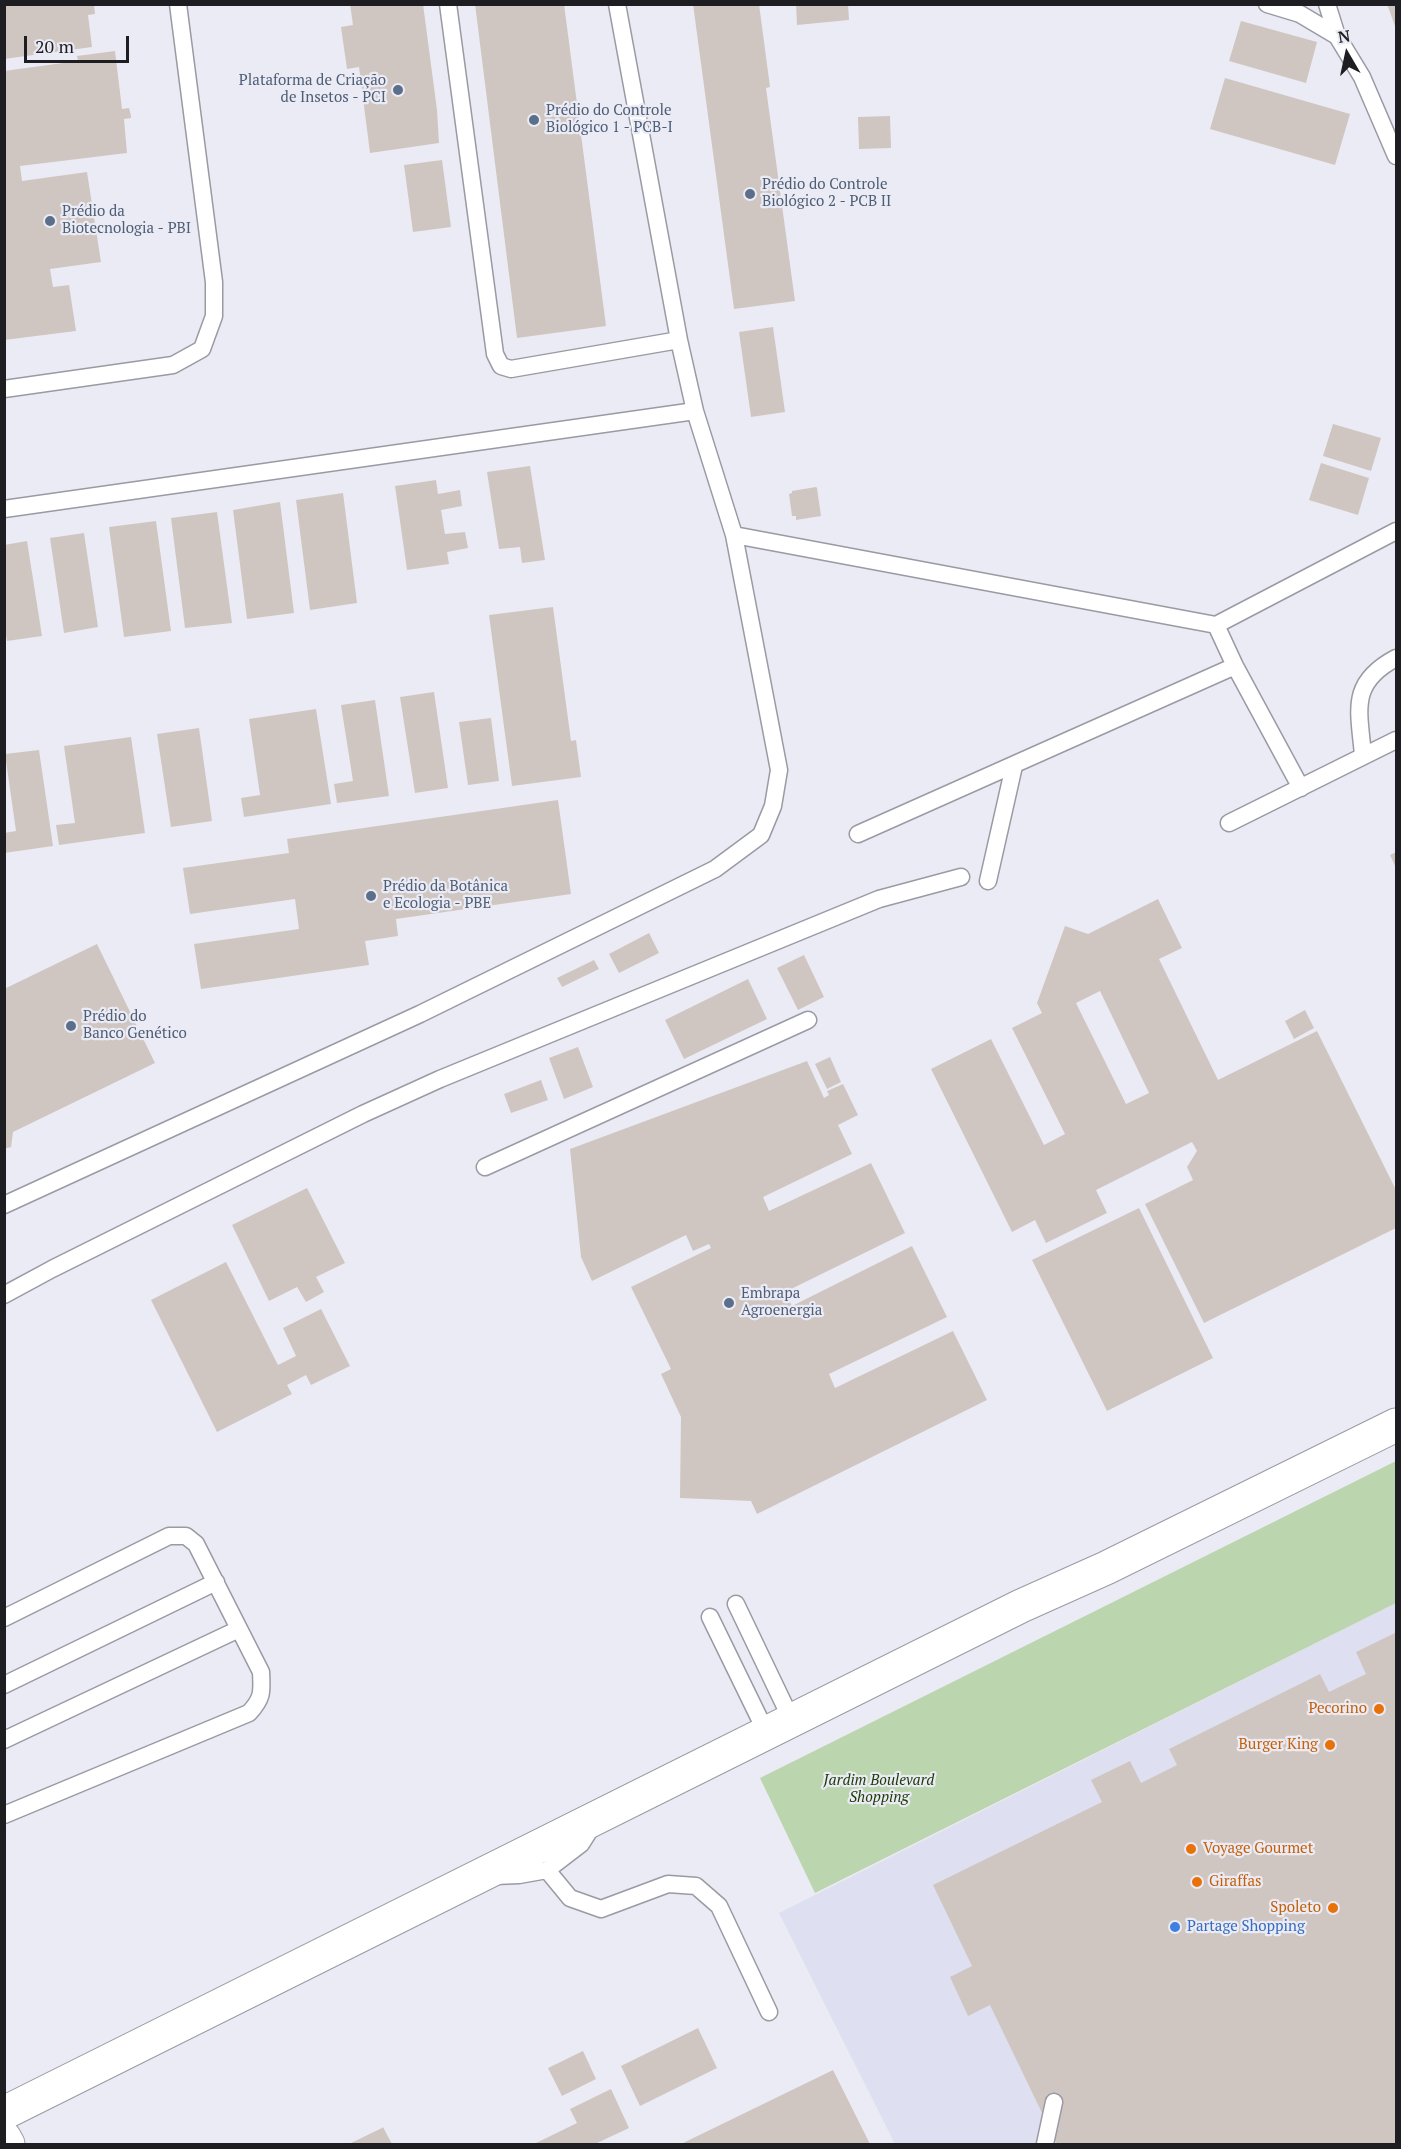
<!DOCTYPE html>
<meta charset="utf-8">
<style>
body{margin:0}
#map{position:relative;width:1401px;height:2149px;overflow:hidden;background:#ebebf5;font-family:"PT Serif",serif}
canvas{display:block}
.frame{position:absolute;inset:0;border:6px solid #1e1e22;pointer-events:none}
.north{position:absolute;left:1317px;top:24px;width:60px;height:60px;-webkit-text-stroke:4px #ebebf5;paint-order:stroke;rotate:351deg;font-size:16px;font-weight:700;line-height:24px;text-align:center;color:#1e1e22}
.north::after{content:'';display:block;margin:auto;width:21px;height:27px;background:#1e1e22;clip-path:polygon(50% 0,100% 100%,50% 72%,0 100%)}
.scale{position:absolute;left:24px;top:36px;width:105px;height:27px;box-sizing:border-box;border:3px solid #1e1e22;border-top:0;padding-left:8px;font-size:18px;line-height:21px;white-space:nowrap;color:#1e1e22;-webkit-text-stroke:4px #ebebf5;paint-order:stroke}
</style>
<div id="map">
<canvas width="1401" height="2149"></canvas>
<div class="frame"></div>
<div class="north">N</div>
<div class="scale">20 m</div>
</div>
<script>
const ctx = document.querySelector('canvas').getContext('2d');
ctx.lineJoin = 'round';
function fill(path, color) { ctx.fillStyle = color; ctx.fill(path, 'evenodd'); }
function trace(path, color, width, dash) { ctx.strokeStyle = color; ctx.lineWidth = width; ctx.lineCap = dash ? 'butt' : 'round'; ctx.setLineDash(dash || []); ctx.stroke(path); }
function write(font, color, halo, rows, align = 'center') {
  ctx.font = font + ' "PT Serif",serif'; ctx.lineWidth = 4.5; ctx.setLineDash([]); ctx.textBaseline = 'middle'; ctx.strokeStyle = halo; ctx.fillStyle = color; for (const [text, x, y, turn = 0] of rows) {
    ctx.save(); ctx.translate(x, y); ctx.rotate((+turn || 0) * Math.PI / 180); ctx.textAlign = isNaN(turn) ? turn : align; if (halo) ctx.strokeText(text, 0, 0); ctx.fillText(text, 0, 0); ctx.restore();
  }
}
fill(new Path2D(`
 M1396,1603V2144H895L779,1913Z`), '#dedff0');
fill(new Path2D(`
 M1396,1461V1603L815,1893L760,1778Z`), '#bbd5ae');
fill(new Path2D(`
 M4,4H94L95,14L88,15L92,47L4,59Z
 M350,4H423L437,110L439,143L370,153L359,67L347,69L341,27L353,25Z
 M475,4H564L606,326L517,338Z
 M693,4H759L770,87L766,88L795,301L734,309Z
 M796,4H848L849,20L797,25Z
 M1387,4H1396V29Z
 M1241,21L1317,42L1306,83L1229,61Z
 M115,51L122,109L129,108L131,116V118L124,119L127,153L20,166L22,181L87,172L101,262L50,269L53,287L69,285L76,331L4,340V71L78,61L77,56Z
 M1225,78L1350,114L1335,165L1210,129Z
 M890,116L891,148L859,149L858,117Z
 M442,160L451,227L413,232L404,165Z
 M773,327L785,412L751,417L739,332Z
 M1333,424L1381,438L1371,471L1323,456Z
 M1321,463L1369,478L1358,515L1309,500Z
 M530,466L545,560L522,563L520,547L499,549L487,472Z
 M436,480L438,494L460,490L462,506L441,510L445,534L465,532L468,548L447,552L449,564L407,570L395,486Z
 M816,487L817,488L821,516L796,520V516H792L789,494L792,493V491Z
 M343,493L357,603L310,610L296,500Z
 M280,502L294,613L247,619L233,510Z
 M217,512L232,623L185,628L171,518Z
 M156,521L171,631L124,637L109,527Z
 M84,533L98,627L64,633L50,538Z
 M27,541L42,636L7,641L4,622V545Z
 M553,607L571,741L576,740L581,777L512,786L489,615Z
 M434,692L448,788L415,793L400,697Z
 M375,700L389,796L337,803L334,784L353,781L341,705Z
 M316,709L331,804L244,817L241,798L260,795L249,719Z
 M491,718L499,781L468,785L459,722Z
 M199,728L212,821L171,827L157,734Z
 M131,737L145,833L59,845L56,825L75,823L64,746Z
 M39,750L53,846L4,853V833L16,831L5,754Z
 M558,800L571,894L396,919L398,936L365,941L369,965L201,989L194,944L299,929L295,899L190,914L183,868L289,853L287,839Z
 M1396,852V868L1390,855Z
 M1158,899L1182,948L1159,959L1218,1080L1317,1031L1396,1190V1228L1204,1323L1145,1204L1193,1180L1187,1167L1197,1151L1192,1142L1096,1190L1107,1213L1046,1243L1035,1220L1012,1232L931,1069L991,1039L1044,1145L1065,1134L1012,1028L1042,1013L1037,1003L1065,926L1088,934ZM1100,991L1149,1093L1126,1104L1076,1003Z
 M649,933L659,953L619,973L609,954Z
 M97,944L155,1063L13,1132L11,1147L4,1149V989Z
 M804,955L824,997L798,1010L777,968Z
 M594,960L599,969L562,987L557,978Z
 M748,979L767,1019L684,1059L665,1020Z
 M1305,1010L1314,1028L1294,1039L1285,1021Z
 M578,1047L593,1087L564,1099L549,1058Z
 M830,1057L841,1082L827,1089L815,1064Z
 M807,1061L824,1098L829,1095L827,1091L843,1084L858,1115L838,1125L852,1154L763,1197L769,1211L871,1163L905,1233L785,1292L792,1306L912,1246L947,1317L829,1374L835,1388L953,1331L987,1400L757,1514L751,1501L680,1498L681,1417L661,1374L671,1369L631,1287L711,1248L709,1244L693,1251L686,1235L592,1281L581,1257L570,1149Z
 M541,1080L548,1100L511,1113L504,1094Z
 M307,1188L345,1263L316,1277L324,1292L306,1302L297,1287L269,1301L232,1225Z
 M1139,1208L1213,1358L1107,1411L1032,1260Z
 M226,1262L278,1365L296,1356L283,1328L321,1309L350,1366L311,1385L306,1375L287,1385L292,1394L217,1432L151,1300Z
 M1395,1633L1396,1638V2144H1057L990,2005L968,2016L950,1977L972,1966L933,1885L1102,1802L1091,1780L1130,1761L1141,1783L1177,1765L1169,1749L1320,1674L1329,1692L1366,1674L1356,1652Z
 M698,2028L717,2068L640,2106L621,2066Z
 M583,2051L596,2079L562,2096L548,2068Z
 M833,2070L870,2144H681L831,2071Z
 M611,2089L629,2128L595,2144H534L577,2123L570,2109Z
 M383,2127L392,2144H349L382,2128Z`), '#d0c6c1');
const service = new Path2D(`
 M448,4L495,354L501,366L511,369L679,340
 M617,4L679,340L695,411L734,535L1216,625L1396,531
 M1267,4L1300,14L1337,36L1362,77L1396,156
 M1327,4L1337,36
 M4,389L173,365L202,349L214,316V282L178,4
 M4,509L695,411
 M1216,625L1235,666L1301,788
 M1363,755C1359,710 1349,683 1396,658
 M1229,823L1396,740
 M858,834L1235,666
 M988,881L1014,766
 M485,1167L808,1020
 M4,1205L420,1014L715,869L761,835L773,806L779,770L734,535
 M4,1295L52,1269L363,1114L440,1079L879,899L961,877
 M736,1604L792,1721
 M710,1617L767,1734
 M4,1618L169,1536H186L196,1544L261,1672C262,1692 263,1698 249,1713L4,1815
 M4,1685L216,1582
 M4,1740L239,1629
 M547,1870L581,1844L593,1825
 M495,1876L519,1875L547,1870L570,1898L601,1909L668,1884L696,1886L719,1906L769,2012
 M1045,2144L1054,2102`);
const minor = new Path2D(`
 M4,2113L1021,1606L1106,1568L1396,1425
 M4,2137L8,2144`);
trace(service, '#999aa3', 19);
trace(minor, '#999aa3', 35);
trace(service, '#fff', 16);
trace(minor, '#fff', 33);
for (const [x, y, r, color] of [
 [398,90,6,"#5c6f8a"],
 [534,120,6,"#5c6f8a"],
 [750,194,6,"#5c6f8a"],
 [50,221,6,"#5c6f8a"],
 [371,896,6,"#5c6f8a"],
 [71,1026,6,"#5c6f8a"],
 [729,1303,6,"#5c6f8a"],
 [1379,1709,6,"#e8710a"],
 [1330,1745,6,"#e8710a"],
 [1191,1849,6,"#e8710a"],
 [1197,1882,6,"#e8710a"],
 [1333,1908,6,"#e8710a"],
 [1175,1927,6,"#3f7fe0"]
]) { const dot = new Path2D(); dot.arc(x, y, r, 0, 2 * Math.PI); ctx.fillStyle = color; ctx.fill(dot); trace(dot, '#ebebf5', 2); }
write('15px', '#4e5e75', '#ebebf5', [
 ["Plataforma de Criação",386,81,"right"],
 ["de Insetos - PCI",386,98,"right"],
 ["Prédio do Controle",546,111],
 ["Biológico 1 - PCB-I",546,128],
 ["Prédio do Controle",762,185],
 ["Biológico 2 - PCB II",762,202],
 ["Prédio da",62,212],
 ["Biotecnologia - PBI",62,229],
 ["Prédio da Botânica",383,887],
 ["e Ecologia - PBE",383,904],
 ["Prédio do",83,1017],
 ["Banco Genético",83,1034],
 ["Embrapa",741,1294],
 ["Agroenergia",741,1311]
], 'left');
write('15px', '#c56008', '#ebebf5', [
 ["Pecorino",1367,1709],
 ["Burger King",1318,1745],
 ["Voyage Gourmet",1203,1849,"left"],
 ["Giraffas",1209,1882,"left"],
 ["Spoleto",1321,1908]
], 'right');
write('italic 15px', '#1a3a00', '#ebebf5', [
 ["Jardim Boulevard",879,1781],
 ["Shopping",879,1798]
]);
write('15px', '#366cbe', '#ebebf5', [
 ["Partage Shopping",1187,1927]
], 'left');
</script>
